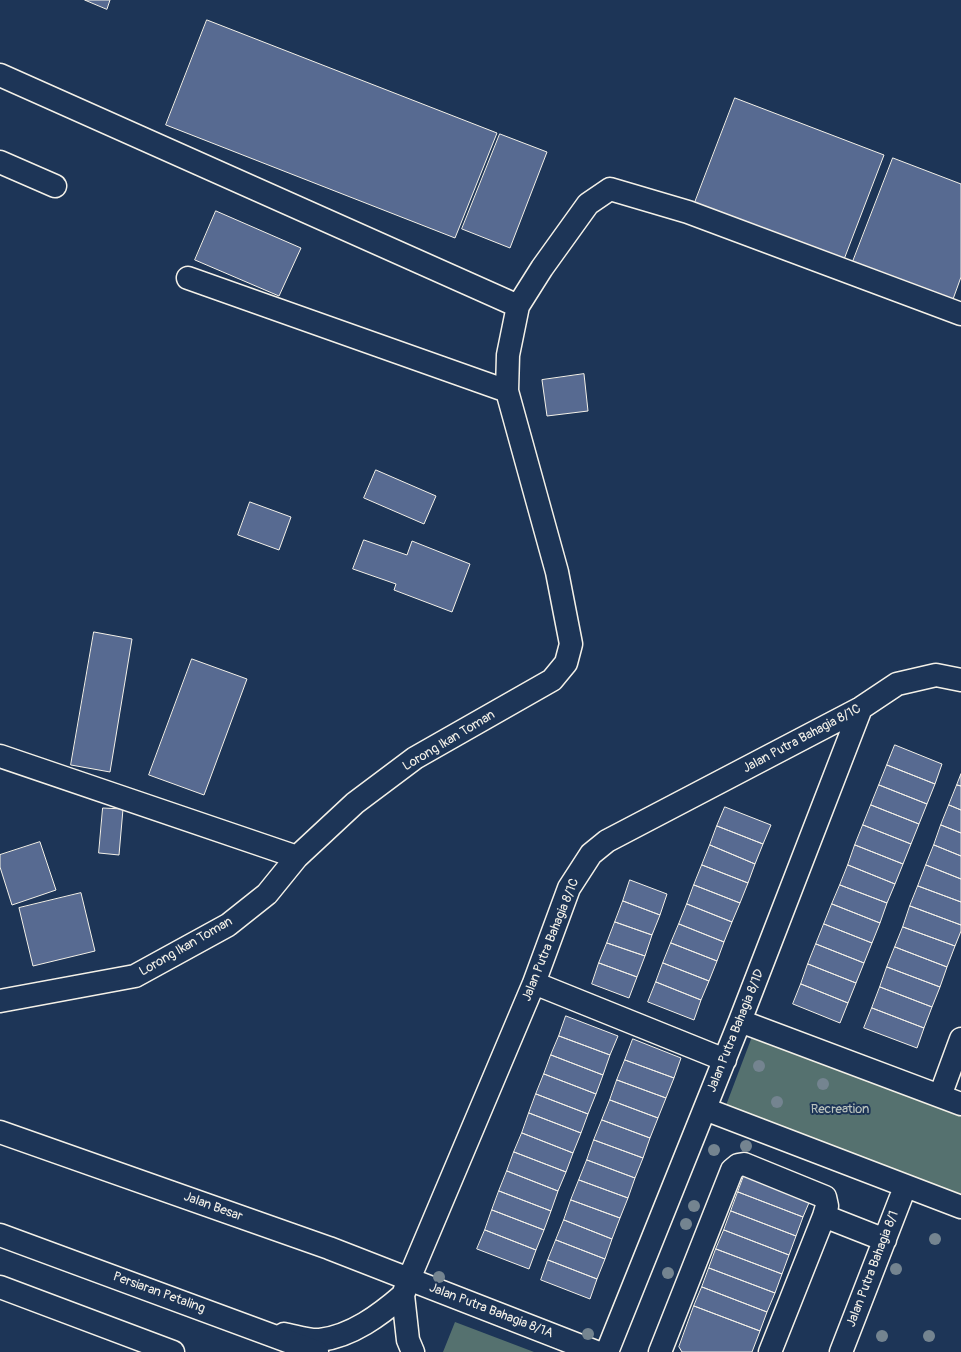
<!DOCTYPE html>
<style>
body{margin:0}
canvas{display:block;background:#1d3557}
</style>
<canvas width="961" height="1352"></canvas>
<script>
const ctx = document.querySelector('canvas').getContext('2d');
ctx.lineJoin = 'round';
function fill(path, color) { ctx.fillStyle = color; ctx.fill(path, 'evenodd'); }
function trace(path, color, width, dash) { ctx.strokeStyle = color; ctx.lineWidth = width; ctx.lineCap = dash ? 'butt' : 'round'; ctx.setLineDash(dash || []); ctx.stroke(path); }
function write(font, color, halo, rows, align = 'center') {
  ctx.font = font + ' Pangolin,sans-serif'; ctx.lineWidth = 4; ctx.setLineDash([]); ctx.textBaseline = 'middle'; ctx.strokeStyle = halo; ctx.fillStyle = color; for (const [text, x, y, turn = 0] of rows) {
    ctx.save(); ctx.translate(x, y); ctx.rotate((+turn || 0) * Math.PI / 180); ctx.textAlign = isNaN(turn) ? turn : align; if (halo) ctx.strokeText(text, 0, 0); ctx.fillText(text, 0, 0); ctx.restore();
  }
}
fill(new Path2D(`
 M753,1034L961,1113V1198L725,1108Z
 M455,1322L534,1352H443Z`), '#55716f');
const building = new Path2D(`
 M85,0H110L107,9Z
 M207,20L497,133L455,238L166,125Z
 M735,98L884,155L843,262L694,205Z
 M500,134L547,152L510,248L462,229Z
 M893,158L961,184V277L952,302L852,264Z
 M216,211L301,248L279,296L195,260Z
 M584,374L588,411L547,416L542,380Z
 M376,470L436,496L424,524L364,498Z
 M250,502L291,517L279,550L238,535Z
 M364,540L407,555L412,541L470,564L452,612L394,590L396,584L353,569Z
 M94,632L132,639L110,772L71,765Z
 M192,659L247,679L204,795L149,775Z
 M895,745L942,764L935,784L887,765Z
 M887,765L935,784L927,804L879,785Z
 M961,774V786L957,785Z
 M879,785L927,804L919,824L871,805Z
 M957,785L961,786V810L949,805Z
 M871,805L919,824L911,844L863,825Z
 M949,805L961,810V833L941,825Z
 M725,807L771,825L763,844L717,826Z
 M103,808L123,809L119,855L99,853Z
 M863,825L911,844L903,864L855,845Z
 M941,825L961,833V856L934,845Z
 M717,826L763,844L755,864L710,845Z
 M40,842L56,890L12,905L0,867V855Z
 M710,845L755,864L748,883L702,865Z
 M855,845L903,864L895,884L848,865Z
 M934,845L961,856V879L926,865Z
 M702,865L748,883L740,903L694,885Z
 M848,865L895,884L887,903L840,885Z
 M926,865L961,879V902L918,886Z
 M630,880L667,894L660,915L623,901Z
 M694,885L740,903L732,922L687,904Z
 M840,885L887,903L880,923L832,904Z
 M918,886L961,902V925L910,906Z
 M81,893L95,951L33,966L19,908Z
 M623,901L660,915L652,935L615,922Z
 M687,904L732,922L724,942L679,924Z
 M832,904L880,923L872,943L824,924Z
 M910,906L961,925V931L955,946L903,927Z
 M615,922L652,935L645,956L607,943Z
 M679,924L724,942L717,961L671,943Z
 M824,924L872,943L864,963L816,944Z
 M903,927L955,946L947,967L895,947Z
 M607,943L645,956L637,977L599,963Z
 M671,943L717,961L709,981L663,963Z
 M816,944L864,963L856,983L808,964Z
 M895,947L947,967L940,987L887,967Z
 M599,963L637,977L629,998L592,984Z
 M663,963L709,981L701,1000L656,982Z
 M808,964L856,983L848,1003L801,984Z
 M887,967L940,987L932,1007L880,987Z
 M656,982L701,1000L694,1020L648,1002Z
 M801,984L848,1003L840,1023L793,1004Z
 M880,987L932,1007L924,1028L872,1008Z
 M872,1008L924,1028L917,1048L864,1028Z
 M566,1016L618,1036L610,1055L559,1036Z
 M559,1036L610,1055L603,1075L551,1055Z
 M633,1039L681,1058L674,1078L625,1060Z
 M551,1055L603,1075L596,1094L544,1074Z
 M625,1060L674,1078L666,1098L617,1080Z
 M544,1074L596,1094L588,1114L536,1094Z
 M617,1080L666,1098L658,1118L610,1100Z
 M536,1094L588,1114L581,1133L529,1113Z
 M610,1100L658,1118L650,1138L602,1120Z
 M529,1113L581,1133L573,1153L522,1133Z
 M602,1120L650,1138L643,1158L594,1140Z
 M522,1133L573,1153L566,1172L514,1152Z
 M594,1140L643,1158L635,1178L587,1160Z
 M514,1152L566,1172L558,1191L507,1171Z
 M587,1160L635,1178L628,1198L579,1180Z
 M507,1171L558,1191L551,1211L499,1191Z
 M745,1173L811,1198L803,1217L738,1192Z
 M579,1180L628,1198L620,1218L571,1200Z
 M499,1191L551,1211L544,1230L492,1210Z
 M738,1192L803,1217L796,1236L731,1211Z
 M571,1200L620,1218L612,1239L564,1220Z
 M492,1210L544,1230L536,1250L485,1230Z
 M731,1211L796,1236L789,1255L724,1230Z
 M564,1220L612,1239L605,1259L556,1240Z
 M485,1230L536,1250L529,1269L477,1249Z
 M724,1230L789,1255L782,1274L716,1249Z
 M556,1240L605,1259L597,1279L548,1260Z
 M716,1249L782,1274L775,1293L709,1268Z
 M548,1260L597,1279L590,1299L541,1280Z
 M709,1268L775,1293L767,1312L702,1287Z
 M702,1287L767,1312L760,1331L694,1306Z
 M694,1306L760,1331L752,1352H682L679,1347Z`);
fill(building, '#576a91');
trace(building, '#f4f1e8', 1);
const minor = new Path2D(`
 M0,75L518,306
 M0,162L55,186
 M188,278L507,391
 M0,756L297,857
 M534,983L725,1060
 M0,1001L135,976L228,925L267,894L297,857L355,803L415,758L552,680L566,663L571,644L557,572L507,391L508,355L518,306L542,268L588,204L610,189L688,212L961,314
 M740,1021L961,1104
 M940,1096L961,1039
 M705,1109L961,1207
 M0,1132L329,1248L596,1352
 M284,1334C295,1336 309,1341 320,1340C352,1336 380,1315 403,1295
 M413,1352L408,1340L403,1295L409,1279L534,983L569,888L591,854L607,841L861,708L897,684L936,675L961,680
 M607,1352L740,1021L861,708
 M660,1352L732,1170L738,1165L744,1164L825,1197L827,1206L824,1216
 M770,1352L824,1216L885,1240
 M841,1352L905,1187`);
const major = new Path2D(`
 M0,1235L317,1352
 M0,1287L173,1352`);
trace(minor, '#f4f1e8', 25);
trace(major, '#f4f1e8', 25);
trace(minor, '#1d3557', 22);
trace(major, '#1d3557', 22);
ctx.fillStyle = '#748490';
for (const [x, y] of [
 [759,1066],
 [823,1084],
 [777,1102],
 [746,1146],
 [714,1150],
 [694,1206],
 [686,1224],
 [935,1239],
 [896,1269],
 [668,1273],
 [439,1277],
 [588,1334],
 [882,1336],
 [929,1336]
]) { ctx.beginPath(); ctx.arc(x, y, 6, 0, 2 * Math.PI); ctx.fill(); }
write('13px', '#f4f1e8', '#1d3557', [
 ["Jalan Putra Bahagia 8/1C",802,739,-28],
 ["Lorong Ikan Toman",449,741,-31],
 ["Jalan Putra Bahagia 8/1C",551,940,-68],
 ["Lorong Ikan Toman",186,947,-30],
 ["Jalan Putra Bahagia 8/1D",736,1031,-68],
 ["Jalan Besar",213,1207,20],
 ["Jalan Putra Bahagia 8/1",873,1269,-69],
 ["Persiaran Petaling",159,1293,20],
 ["Jalan Putra Bahagia 8/1A",491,1311,21]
]);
write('13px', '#bcc4be', '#1d3557', [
 ["Recreation",840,1110]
]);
</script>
